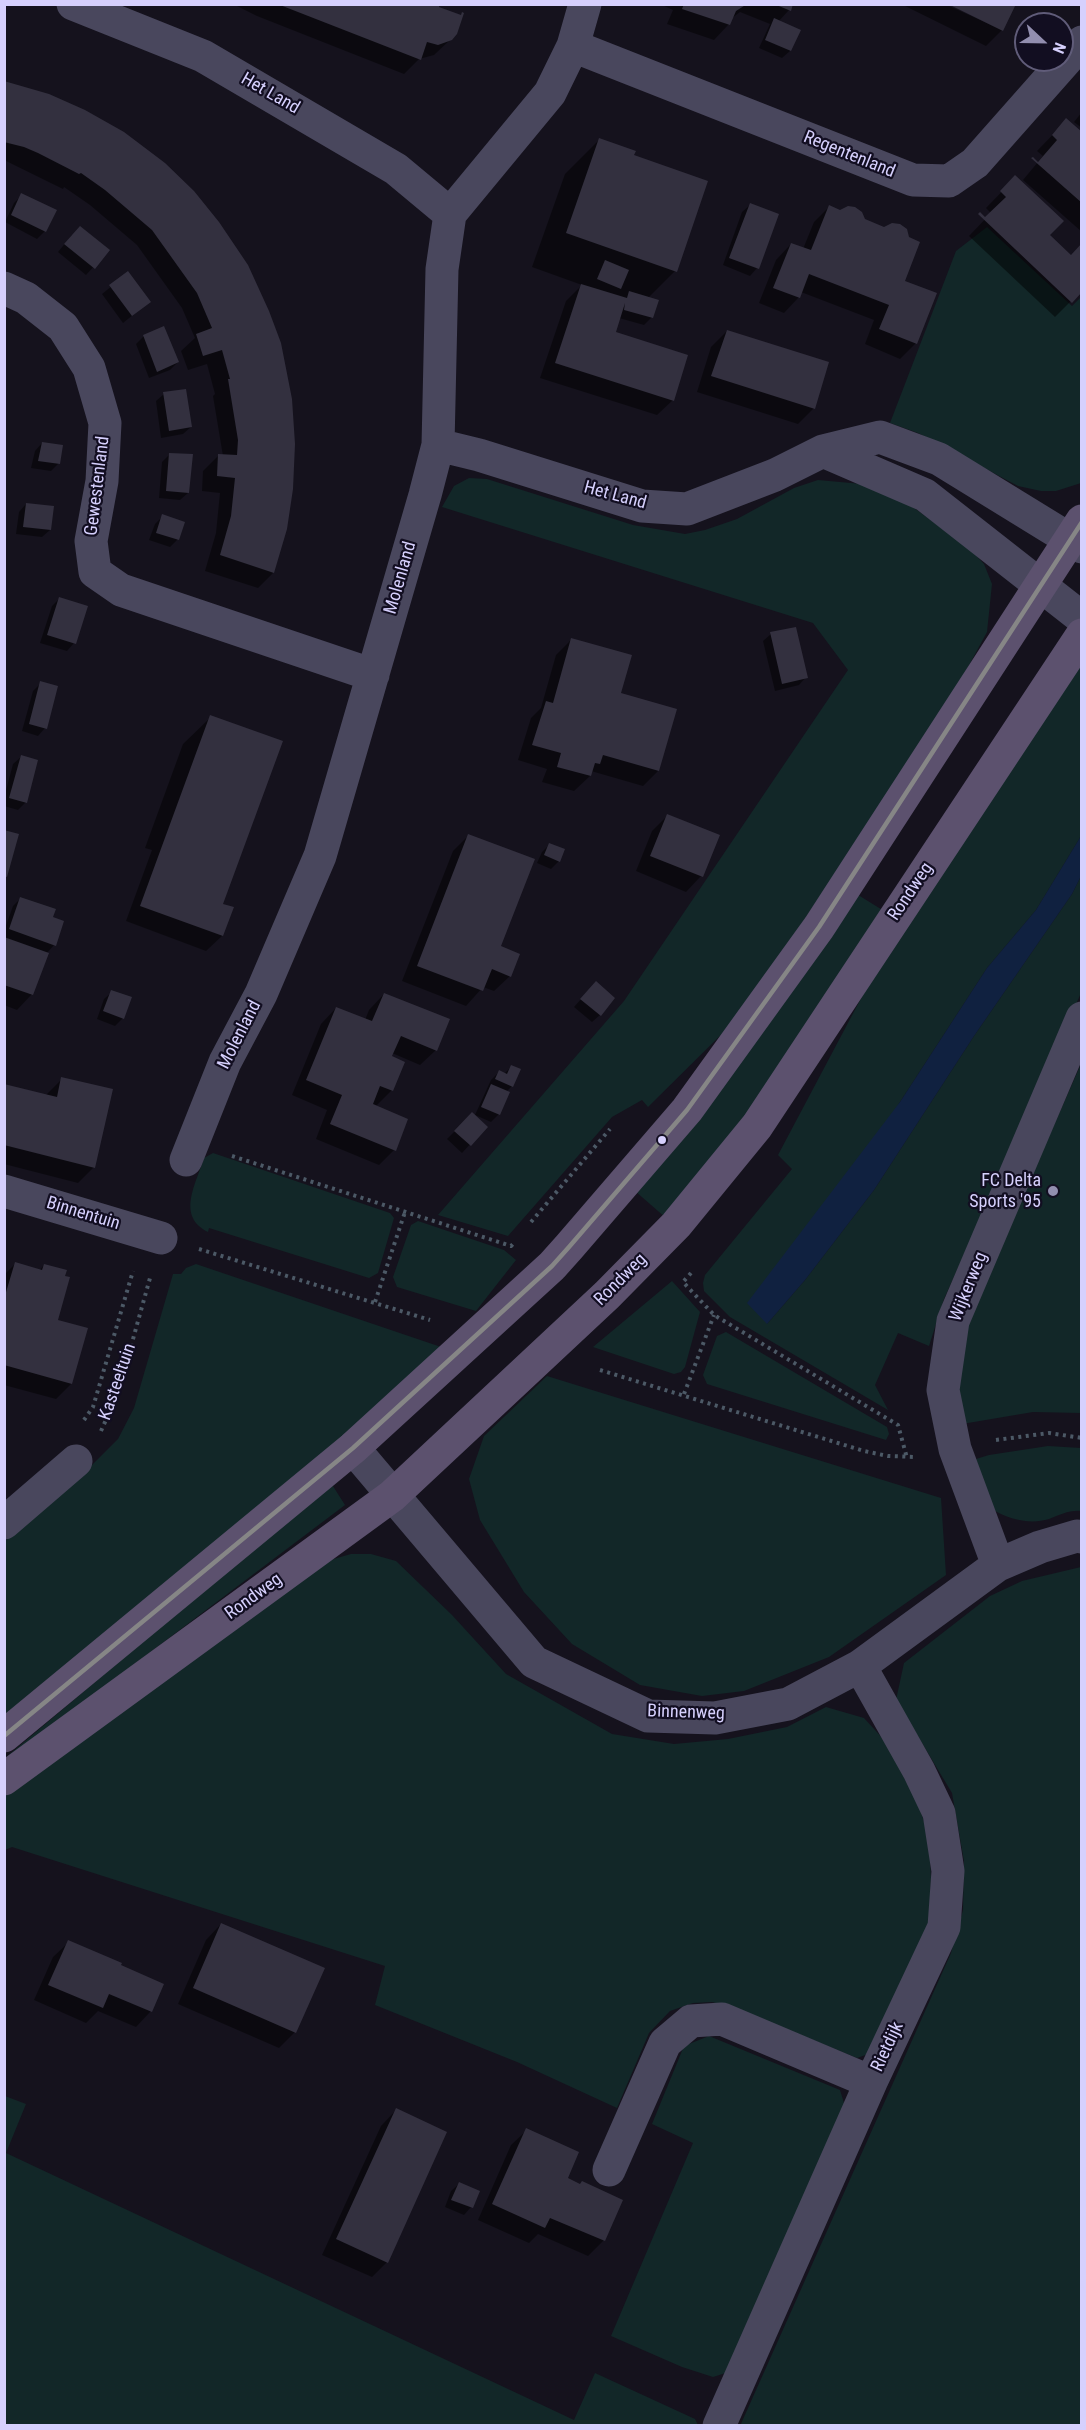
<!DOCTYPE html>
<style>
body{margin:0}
#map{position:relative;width:1086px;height:2430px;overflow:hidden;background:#15121d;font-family:"Roboto Condensed",sans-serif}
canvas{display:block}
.frame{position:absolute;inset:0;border:6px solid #d6d0fd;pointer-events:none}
.north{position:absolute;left:1014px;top:12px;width:60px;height:60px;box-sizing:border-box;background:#120e21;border:2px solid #605c79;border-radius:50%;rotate:112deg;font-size:16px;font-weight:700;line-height:24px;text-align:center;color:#d6d0fd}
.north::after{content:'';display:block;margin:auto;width:21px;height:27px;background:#928eaf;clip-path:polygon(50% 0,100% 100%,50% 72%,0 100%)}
</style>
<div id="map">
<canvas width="1086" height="2430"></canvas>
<div class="frame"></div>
<div class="north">N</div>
</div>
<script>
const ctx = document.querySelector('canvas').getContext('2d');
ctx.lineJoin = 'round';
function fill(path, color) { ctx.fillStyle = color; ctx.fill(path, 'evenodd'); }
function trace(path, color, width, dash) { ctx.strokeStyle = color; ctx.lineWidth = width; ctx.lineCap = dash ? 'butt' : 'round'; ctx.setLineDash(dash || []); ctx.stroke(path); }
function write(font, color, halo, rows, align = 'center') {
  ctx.font = font + ' "Roboto Condensed",sans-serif'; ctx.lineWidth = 4.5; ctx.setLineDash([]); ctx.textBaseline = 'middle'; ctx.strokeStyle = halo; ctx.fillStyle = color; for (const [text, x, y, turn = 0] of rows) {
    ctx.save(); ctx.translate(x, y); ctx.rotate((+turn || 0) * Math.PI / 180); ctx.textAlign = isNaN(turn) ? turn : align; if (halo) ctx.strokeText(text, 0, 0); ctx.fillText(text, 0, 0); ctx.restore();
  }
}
fill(new Path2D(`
 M987,227L1072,306L1081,297V483L1056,491H1041L1018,486L918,433L890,423L956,251Z
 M469,478L487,479L633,525L685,534L705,530L737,519L794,488L818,480L862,484L910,505L969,548L984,564L992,584L987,632L947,706L740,1016L648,1107L642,1100L612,1117L508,1236L438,1215L624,1001L848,670L813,623L442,507L454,486Z
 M1081,652V836L1036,910L987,968L900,1102L767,1324L805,1280L874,1190L974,1036L1072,894L1081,876V993L944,1299L929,1346L898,1333L875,1385L888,1410L730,1317L704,1291L703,1283L705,1275L792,1169L778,1155L884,955Z
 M855,893L884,911C816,1016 747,1123 666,1218L635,1191Z
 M1081,1064V1413L1033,1412L962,1424L955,1371L968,1319Z
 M213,1153L390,1213L394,1218L378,1273L369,1278L209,1228L208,1232C176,1216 196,1184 204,1158Z
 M418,1221L504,1250L516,1260L476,1311L397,1287L393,1277L411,1225Z
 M196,1264L447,1349L5,1726V1541L92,1465L118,1439L134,1408L173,1274H181L186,1268Z
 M672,1281L700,1312L685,1367L681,1372L674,1374L593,1347Z
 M726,1332L887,1427L889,1434L886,1440L707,1384L703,1375L717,1336Z
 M547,1376L941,1498L946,1575L829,1657L744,1691L702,1696L640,1685L572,1644L524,1592L480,1520L469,1479L484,1436Z
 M1048,1446L1081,1448V1511C1069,1510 1060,1515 1049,1519C1030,1525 1009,1519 993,1510L976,1459L989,1455Z
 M331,1483L345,1505L5,1762V1758Z
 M351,1554H371L396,1561L452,1615L506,1674L612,1734L674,1744L728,1739L787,1727L826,1707L864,1718L886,1742L918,1803L929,1837L931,1879L929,1923L874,2052L857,2058L734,2008L712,2002L693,2003L670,2011L649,2033L617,2108L517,2062L375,2005L385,1966L12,1847L5,1850V1796L330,1560Z
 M1081,1567V2425L740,2426L951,1953L963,1910L964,1861L952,1793L896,1700L904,1663L990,1596L1022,1581Z
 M709,2036L840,2090L847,2113L732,2371L713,2377L682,2367L611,2336L693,2143L652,2124L684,2046Z
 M5,2096L26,2104L6,2153L574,2420L595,2373L695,2419L698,2425H5Z`), '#122728');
fill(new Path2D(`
 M1081,836V876L1072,894L974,1036L874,1190L805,1280L767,1324L747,1303L900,1102L987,968L1036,910Z`), '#102140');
fill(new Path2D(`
 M233,4H430L461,17L451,39L434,55L419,59L404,74L257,16Z
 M660,4H792L789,10L778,22L799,30L790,51L782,58L759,48L770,24L740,12L732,18L729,24L714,40L667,24L673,10Z
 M901,4H945L1002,30L986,46Z
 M4,84L193,192L273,573L258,588L205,571L216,533L220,493L202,491L203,471L218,456H223L213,396L215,394L207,364L188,370L181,351L195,338L182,308L137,245L90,205L64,187L63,189L4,160Z
 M1082,112V128L1074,122Z
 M1066,121L1082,134V232L1023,180L1043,156L1037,151Z
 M599,140L633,156L675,271L648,298L652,317L644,325L619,318L614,333L673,400L657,415L540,378L566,301L582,285L532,267L565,174Z
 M1015,178L1082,290L1055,317L969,236L991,213L986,208Z
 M22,195L45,231L37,239L5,222L14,203Z
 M750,205L757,268L750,276L723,265L742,212Z
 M829,207L885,229L903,281L916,343L900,359L865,344L874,320L801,292L799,297L784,313L759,303L776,260L791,244L803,249L814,222Z
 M72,235L108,251L86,275L58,252Z
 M128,273L149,302L123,323L102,294Z
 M163,328L178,362L170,370L149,378L136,344L143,337Z
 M727,331L814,408L798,424L697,392L711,347Z
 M164,394L191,427L183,434L161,438L156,401Z
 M42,443L59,463L51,471L31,468L35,451Z
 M170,454L188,493L180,500L159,498L162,462Z
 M26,504L50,530L42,537L16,534L19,512Z
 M163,516L183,523L177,540L170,547L149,540L155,524Z
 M59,599L74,643L67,651L40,643L52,606Z
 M771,634L806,677L799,685L775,691L763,641Z
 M572,639L619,694L658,771L643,786L591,771L590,776L574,791L542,782L547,769L518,760L531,718L541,708L556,655Z
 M41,683L45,728L38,736L22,731L33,691Z
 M211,717L221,905L232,908L222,936L206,951L126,921L152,850L145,848L183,744Z
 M21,757L26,802L18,810L4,806V798L13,764Z
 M667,816L701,876L686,892L636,871L652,831Z
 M469,835L499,947L510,976L494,991L483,987L466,1006L402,981L453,851Z
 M549,845L559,861L551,869L537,863L542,852Z
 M21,898L51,918L54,945L46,954L32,994L17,1010L4,1005V931L13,906Z
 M589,990L600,1015L592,1022L574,1007Z
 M112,992L123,1018L115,1026L97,1019L104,999Z
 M384,994L436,1050L420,1065L392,1053V1090L375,1107L394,1150L379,1165L316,1139L327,1110L292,1095L321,1024L336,1008L365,1020L369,1010Z
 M511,1067L512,1086L506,1092L499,1114L491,1122L475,1115L491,1080L499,1072L504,1074Z
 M62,1079L94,1167L78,1183L4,1164V1086L46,1095Z
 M472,1114L486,1127L462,1153L447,1139Z
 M15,1264L39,1271L44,1265L71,1384L56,1399L4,1385V1275Z
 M221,1924L323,1969L295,2032L279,2048L178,2004L206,1940Z
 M69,1942L119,1966L151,2011L136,2027L98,2011L86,2023L34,2000L53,1957Z
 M396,2110L387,2262L372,2277L322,2255L381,2126Z
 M527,2130L566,2179L621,2200L603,2241L588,2256L538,2234L529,2243L478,2220L511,2145Z
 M459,2184L471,2207L464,2215L445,2207L451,2191Z`), '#0007');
fill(new Path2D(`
 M684,4H747L736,11L730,25L682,9Z
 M774,4H793L791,11Z
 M948,4H1016L1003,31Z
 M280,5H439V7L461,15L462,12L464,13L457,34L452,40L438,45L427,42L421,60Z
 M774,18L801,30L791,51L765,40Z
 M4,81L49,94L85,110L124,132L165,163L194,191L219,222L248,265L269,311L281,343L292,399L295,444L293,489L287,529L274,573L220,555L231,516L235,478L217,476L218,454L237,455L238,440L228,379H230L222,350L203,356L196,334L212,328L197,293L152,230L105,190L81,173L79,174L38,153L24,147L4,142Z
 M1066,118L1082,132V203L1031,158L1033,157L1038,162L1057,140L1052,135Z
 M599,138L636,151L634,155L708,181L677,272L566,233Z
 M1015,175L1064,221L1050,235L1071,255L1082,243V292L1072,303L978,214L980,212L985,217L1006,197L1000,191Z
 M21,193L57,210L46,232L11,215Z
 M750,203L779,214L759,269L729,258Z
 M829,205L840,210L848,206L855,207L862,212L865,219L884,227L892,223L900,224L907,229L909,237L920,242L905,281L937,293L917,344L879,329L889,305L809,274L800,298L773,288L791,243L811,250Z
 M80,226L110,250L95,269L64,244Z
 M605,260L629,270L621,289L597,279Z
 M128,271L151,302L132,316L109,285Z
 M581,284L627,298L629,291L659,300L653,318L624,310L625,303L616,332L688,355L674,401L555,363Z
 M164,326L179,362L157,372L143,335Z
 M727,330L829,362L815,409L711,376Z
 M186,389L192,427L169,431L163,392Z
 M42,442L63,445L60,464L38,461Z
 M169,453L193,454L189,493L166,491Z
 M26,503L54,506L51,530L23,527Z
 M162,514L185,522L179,540L156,533Z
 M59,597L88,606L76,644L47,635Z
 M796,627L808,678L782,684L770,632Z
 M571,638L632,655L621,693L677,709L659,771L603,755L600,764L595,763L591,776L557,767L561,753L532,745L546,701L553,703Z
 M40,681L58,686L47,729L29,724Z
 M210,715L283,741L223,904L234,907L223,936L140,906Z
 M21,755L38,760L27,803L9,798Z
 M667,814L720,835L703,877L650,856Z
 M4,830L19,834L7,877L4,876Z
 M468,834L535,859L501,946L520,954L511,977L492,969L483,991L417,966Z
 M549,843L565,849L560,862L544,855Z
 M20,897L56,909L53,917L64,921L56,946L9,929Z
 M4,937L49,953L33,995L4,985Z
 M596,981L615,998L601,1016L580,999Z
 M111,990L132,997L124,1019L103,1011Z
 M384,993L450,1019L437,1051L401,1036L392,1056L405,1062L393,1091L380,1086L373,1104L408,1119L396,1151L330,1124L342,1095L306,1080L336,1007L372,1021Z
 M511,1065L521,1069L513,1087L495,1079L499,1070L507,1074Z
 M61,1077L113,1089L95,1168L4,1145V1084L57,1097Z
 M491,1084L510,1092L500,1115L481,1107Z
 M472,1112L488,1127L471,1146L454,1131Z
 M15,1262L42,1270L44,1264L67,1270L65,1276L70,1277L58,1320L88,1328L72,1384L4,1365V1299Z
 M221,1923L325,1968L296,2033L193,1988Z
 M68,1940L122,1963L121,1965L164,1984L152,2012L109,1994L103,2008L48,1985Z
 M396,2108L447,2132L388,2263L336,2239Z
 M526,2128L579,2152L568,2178L580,2184L582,2181L623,2200L605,2241L550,2218L545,2228L492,2204Z
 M459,2182L480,2191L473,2208L451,2200Z`), '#33303f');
trace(new Path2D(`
 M232,1156L511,1246L513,1244
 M531,1222L610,1129
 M199,1249L430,1320
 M691,1273L683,1282L714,1315L898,1425L907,1458
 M375,1302L405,1212
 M600,1370L864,1451L888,1456L916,1457
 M684,1394L714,1315
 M84,1420L93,1407L133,1271
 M101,1431L118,1393L150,1278
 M996,1440L1049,1433L1082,1438`), '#4c5966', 4, [3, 4.5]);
trace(new Path2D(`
 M73,4L203,56L396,169L450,214
 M573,46L913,180L949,181L975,163L1082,42
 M4,288L26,298L63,327L89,368L105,423L102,481L91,541L95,572L121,590L373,675
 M438,445L479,455L642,506L687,509L775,475L823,451L880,437L939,459L1082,547
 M823,451L925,495L1082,618
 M186,1160L225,1062L261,994L320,856L425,495L438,445L442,269L450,214L550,93L573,46L585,4
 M4,1191L161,1238
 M353,1448L534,1662L648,1716L715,1718L788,1704L860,1666L998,1565L1040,1547L1077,1536L1082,1537
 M4,1523L76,1461
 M998,1565L955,1449L943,1390L953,1321L1082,1018
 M609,2170L665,2043L691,2021L722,2019L871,2082
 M719,2426L871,2082L944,1927L948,1871L939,1813L919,1771L860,1666`), '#49475d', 33);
trace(new Path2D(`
 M4,1736L353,1448L552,1266L569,1247L687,1110L819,927L1082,521
 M4,1779L392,1496L607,1295L676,1225L757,1126L1082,635`), '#5c516e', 33);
trace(new Path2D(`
 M4,1736L353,1448L552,1266L569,1247L687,1110L819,927L1082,522`), '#868686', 4.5);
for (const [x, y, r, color] of [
 [662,1140,5,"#d6d0fd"],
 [1053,1191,6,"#928eaf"]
]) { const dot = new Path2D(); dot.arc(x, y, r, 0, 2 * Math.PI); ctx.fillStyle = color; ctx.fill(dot); trace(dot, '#120e21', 2); }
write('18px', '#d6d0fd', '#120e21', [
 ["Het Land",270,94,30],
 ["Regentenland",849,155,22],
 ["Gewestenland",98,486,-83],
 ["Het Land",615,496,15],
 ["Molenland",401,578,-74],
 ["Rondweg",911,892,-56],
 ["Molenland",240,1035,-63],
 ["Binnentuin",83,1214,17],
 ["Rondweg",621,1280,-45],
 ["Wijkerweg",969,1287,-68],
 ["Kasteeltuin",118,1382,-71],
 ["Rondweg",254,1597,-36],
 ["Binnenweg",686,1713,2],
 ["Rietdijk",888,2047,-65]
]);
write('18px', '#d6d0fd', '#120e21', [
 ["FC Delta",1041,1181],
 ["Sports '95",1041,1202]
], 'right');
</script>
